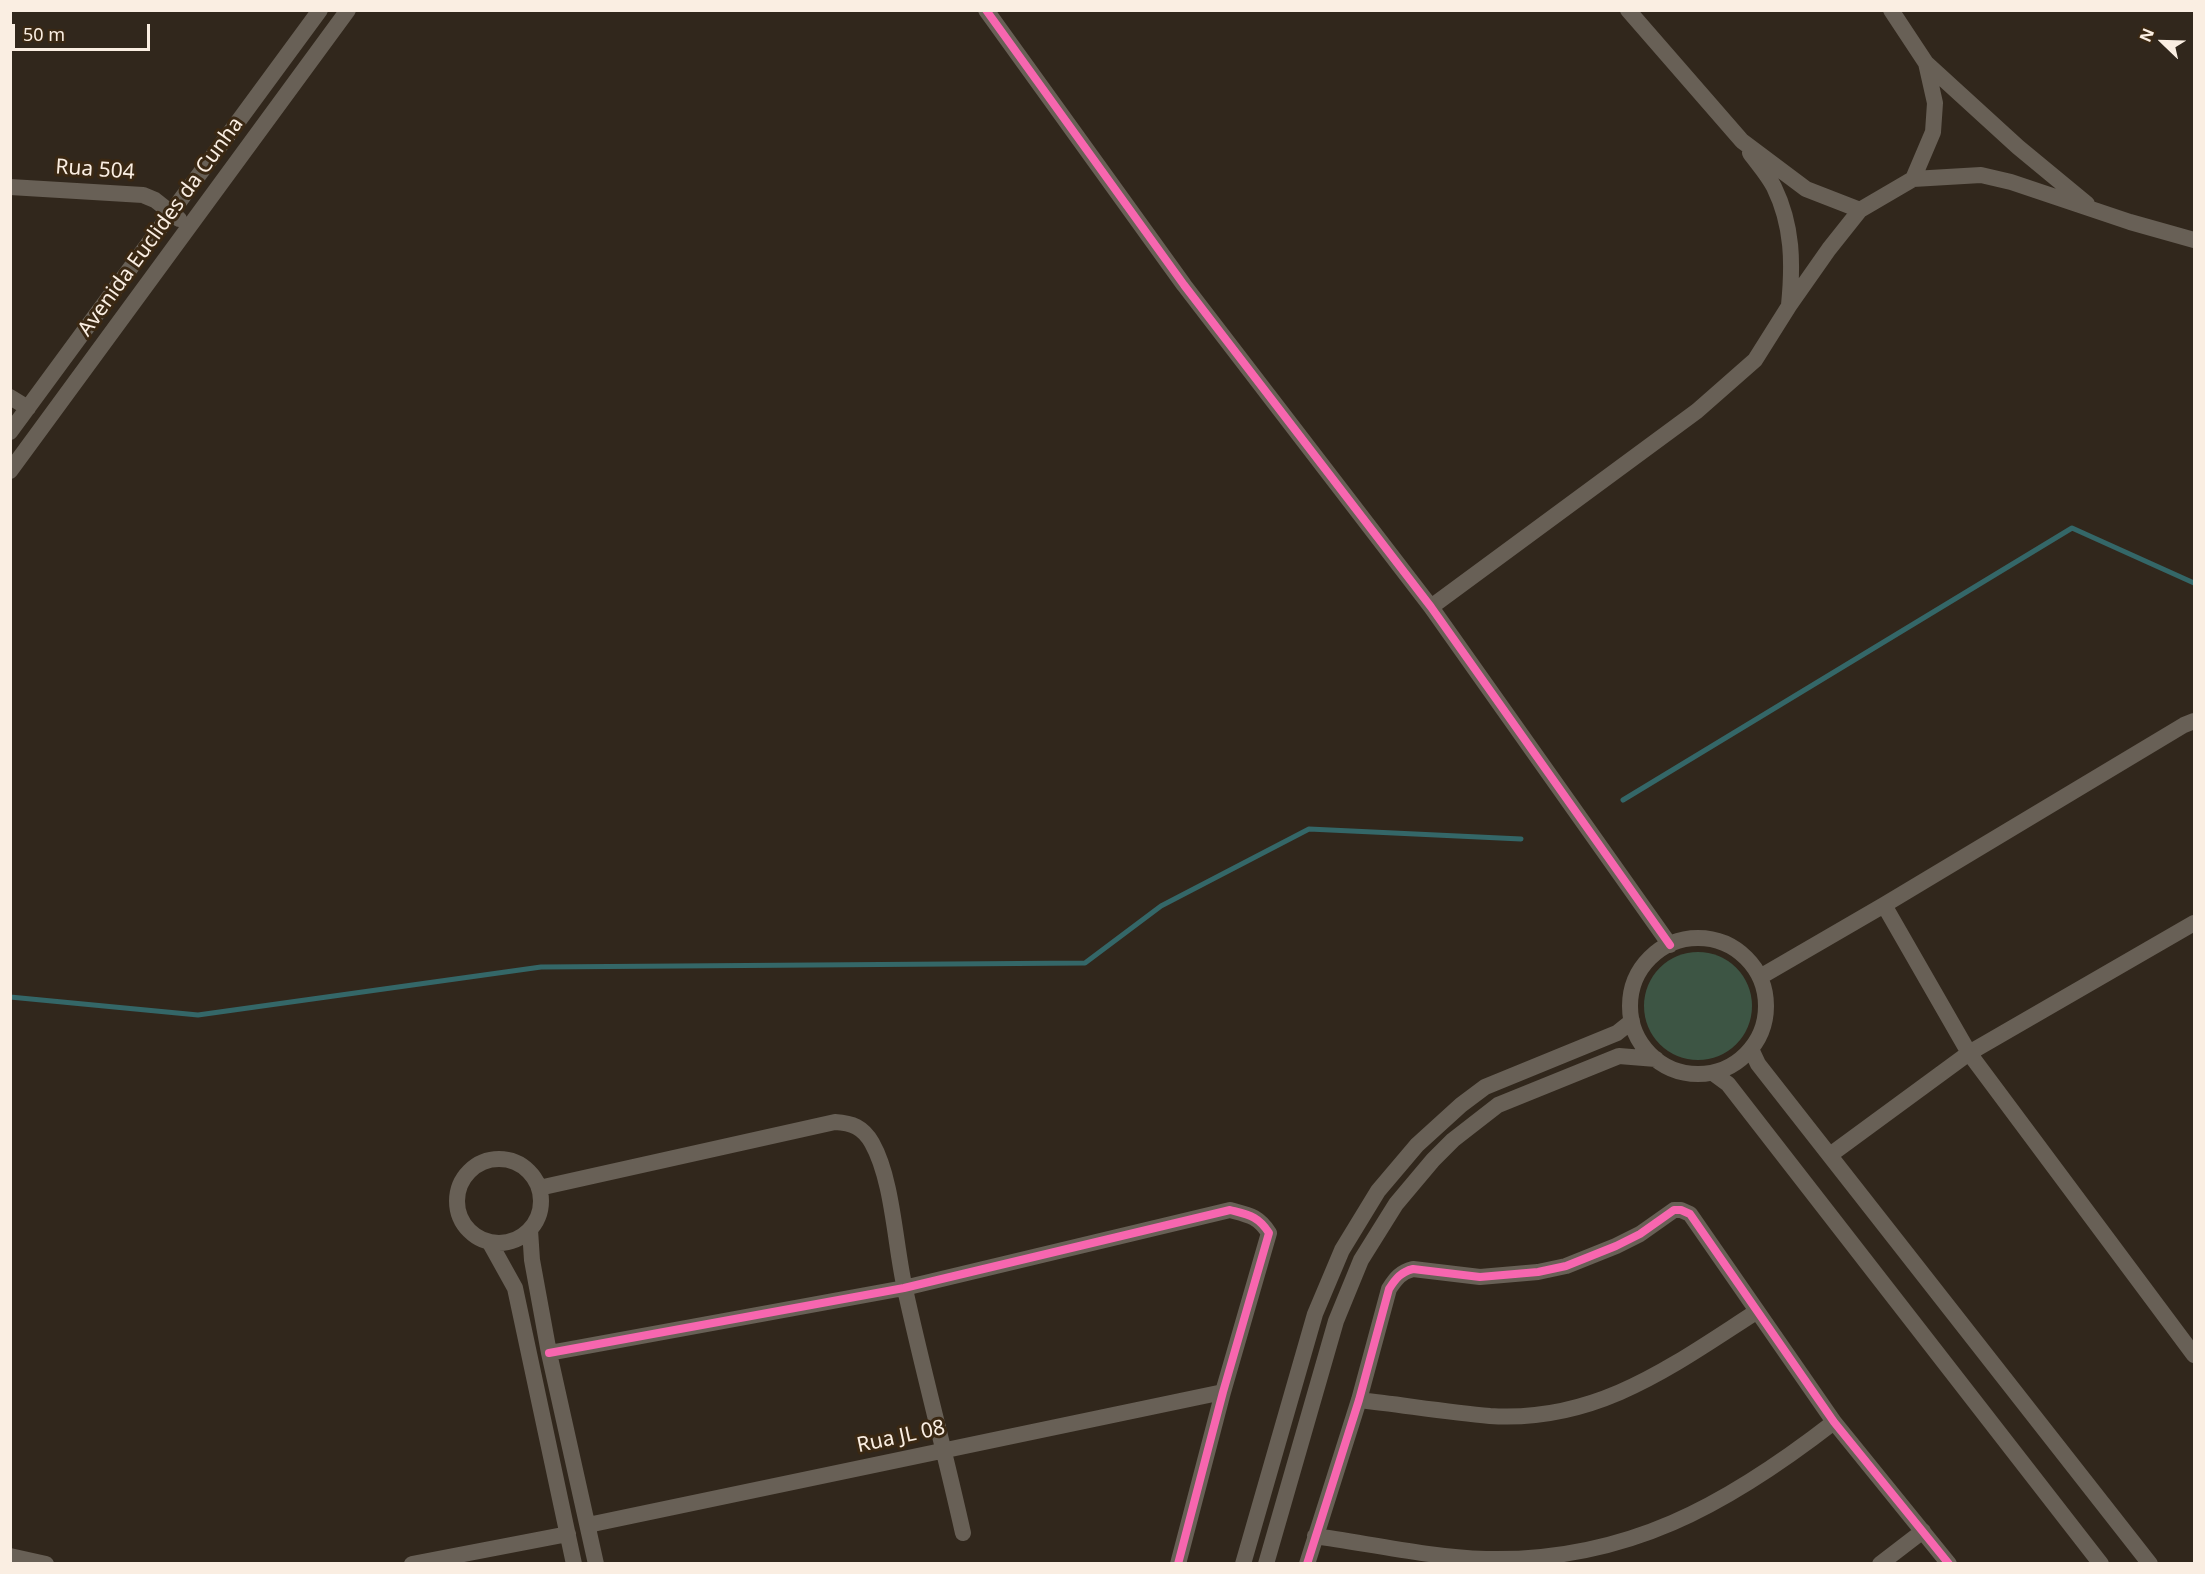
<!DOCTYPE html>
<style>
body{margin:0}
#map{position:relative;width:2205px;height:1574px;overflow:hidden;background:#31271c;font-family:"Noto Sans",sans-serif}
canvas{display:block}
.frame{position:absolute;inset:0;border:12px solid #faeee2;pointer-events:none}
.north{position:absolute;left:2133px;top:12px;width:60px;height:60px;-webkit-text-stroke:4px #3a2813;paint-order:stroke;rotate:293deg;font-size:16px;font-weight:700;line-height:24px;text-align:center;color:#faeee2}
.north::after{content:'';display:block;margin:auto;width:21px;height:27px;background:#faeee2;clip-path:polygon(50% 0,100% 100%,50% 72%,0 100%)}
.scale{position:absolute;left:12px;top:24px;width:138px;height:27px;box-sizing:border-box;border:3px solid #faeee2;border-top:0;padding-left:8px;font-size:18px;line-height:21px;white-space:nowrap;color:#faeee2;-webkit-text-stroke:4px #3a2813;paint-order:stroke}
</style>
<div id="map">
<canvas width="2205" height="1574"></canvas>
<div class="frame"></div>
<div class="north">N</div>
<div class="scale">50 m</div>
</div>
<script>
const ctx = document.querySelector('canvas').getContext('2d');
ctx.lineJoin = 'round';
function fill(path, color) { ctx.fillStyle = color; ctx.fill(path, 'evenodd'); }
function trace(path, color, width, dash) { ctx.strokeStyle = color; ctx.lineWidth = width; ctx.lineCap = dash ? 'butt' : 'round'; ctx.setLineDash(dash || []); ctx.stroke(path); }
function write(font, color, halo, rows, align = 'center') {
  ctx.font = font + ' "Noto Sans",sans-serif'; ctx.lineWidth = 6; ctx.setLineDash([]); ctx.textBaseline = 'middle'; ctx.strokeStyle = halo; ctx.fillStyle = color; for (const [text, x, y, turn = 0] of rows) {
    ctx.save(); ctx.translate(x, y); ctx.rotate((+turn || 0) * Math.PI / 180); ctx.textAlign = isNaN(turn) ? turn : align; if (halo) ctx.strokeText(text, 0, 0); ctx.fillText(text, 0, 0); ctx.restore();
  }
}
fill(new Path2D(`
 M1644 1006a54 54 0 1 1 108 0a54 54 0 1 1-108 0Z`), '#3d5544');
trace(new Path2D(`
 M1623,800L2072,528L2194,583
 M10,997L198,1015L541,967L1085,963L1161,906L1309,829L1521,839`), '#346768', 5);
trace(new Path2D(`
 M986,10L1184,285L1431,607L1670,945
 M1628,10L1742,141L1806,189L1860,210
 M1891,10L1926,63L1935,103L1933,132L1913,179
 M1926,63L2018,147L2087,204
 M1750,153C1758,164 1768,175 1774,187C1793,226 1793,264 1789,305
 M10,187L143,195L155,200L179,219
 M10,397L28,408
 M10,432L320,10
 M10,471L348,10
 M1431,607L1697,411L1755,360L1789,306L1829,249L1860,210L1913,179L1981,175L2011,182L2130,222L2194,240
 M1884,905L1969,1053L2194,1355
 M1630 1006a68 68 0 1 1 136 0a68 68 0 1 1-136 0Z
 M1760,977L1884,905L2184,725L2194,721
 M1751,1049L1758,1064L2150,1564
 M1713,1073L1728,1084L2101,1564
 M1830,1155L1969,1053L2194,923
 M457 1201a42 42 0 1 1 84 0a42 42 0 1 1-84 0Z
 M539,1188L835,1122C852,1123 863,1127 872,1143C893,1180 895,1246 905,1289C923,1371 945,1452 963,1533
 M530,1230L532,1260L549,1353L596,1564
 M490,1243L515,1288L574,1564
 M549,1353L904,1288L1230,1210C1249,1215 1258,1216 1269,1233L1223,1392L1178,1564
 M1359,1400C1403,1405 1447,1412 1490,1416C1597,1423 1672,1366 1756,1312
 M588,1525L1223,1392
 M1315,1536C1371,1544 1429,1557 1486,1559C1626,1562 1727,1505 1834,1422
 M10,1556L46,1564
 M412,1564L568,1534
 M1243,1564L1315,1314L1342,1250L1378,1191L1417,1145L1461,1105L1485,1087L1617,1033L1632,1021
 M1266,1564L1336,1321L1361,1260L1396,1204L1433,1160L1453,1140L1498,1105L1619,1056L1656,1059
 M1307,1564L1359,1400L1389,1289C1396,1278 1401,1272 1413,1269L1480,1277L1538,1272L1566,1266L1616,1246L1640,1234L1674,1210H1681L1690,1214L1834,1422L1949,1564
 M1880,1564L1923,1531`), '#686056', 16);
trace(new Path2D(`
 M986,10L1184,285L1431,607L1670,945
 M549,1353L904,1288L1230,1210C1249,1215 1258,1216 1269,1233L1223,1392L1178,1564
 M1307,1564L1359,1400L1389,1289C1396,1278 1401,1272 1413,1269L1480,1277L1538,1272L1566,1266L1616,1246L1640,1234L1674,1210H1681L1690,1214L1834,1422L1949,1564`), '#f766af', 8);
write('21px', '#faeee2', '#3a2813', [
 ["Rua 504",95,170,4],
 ["Avenida Euclides da Cunha",161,227,-54],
 ["Rua JL 08",901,1437,-12]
]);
</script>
